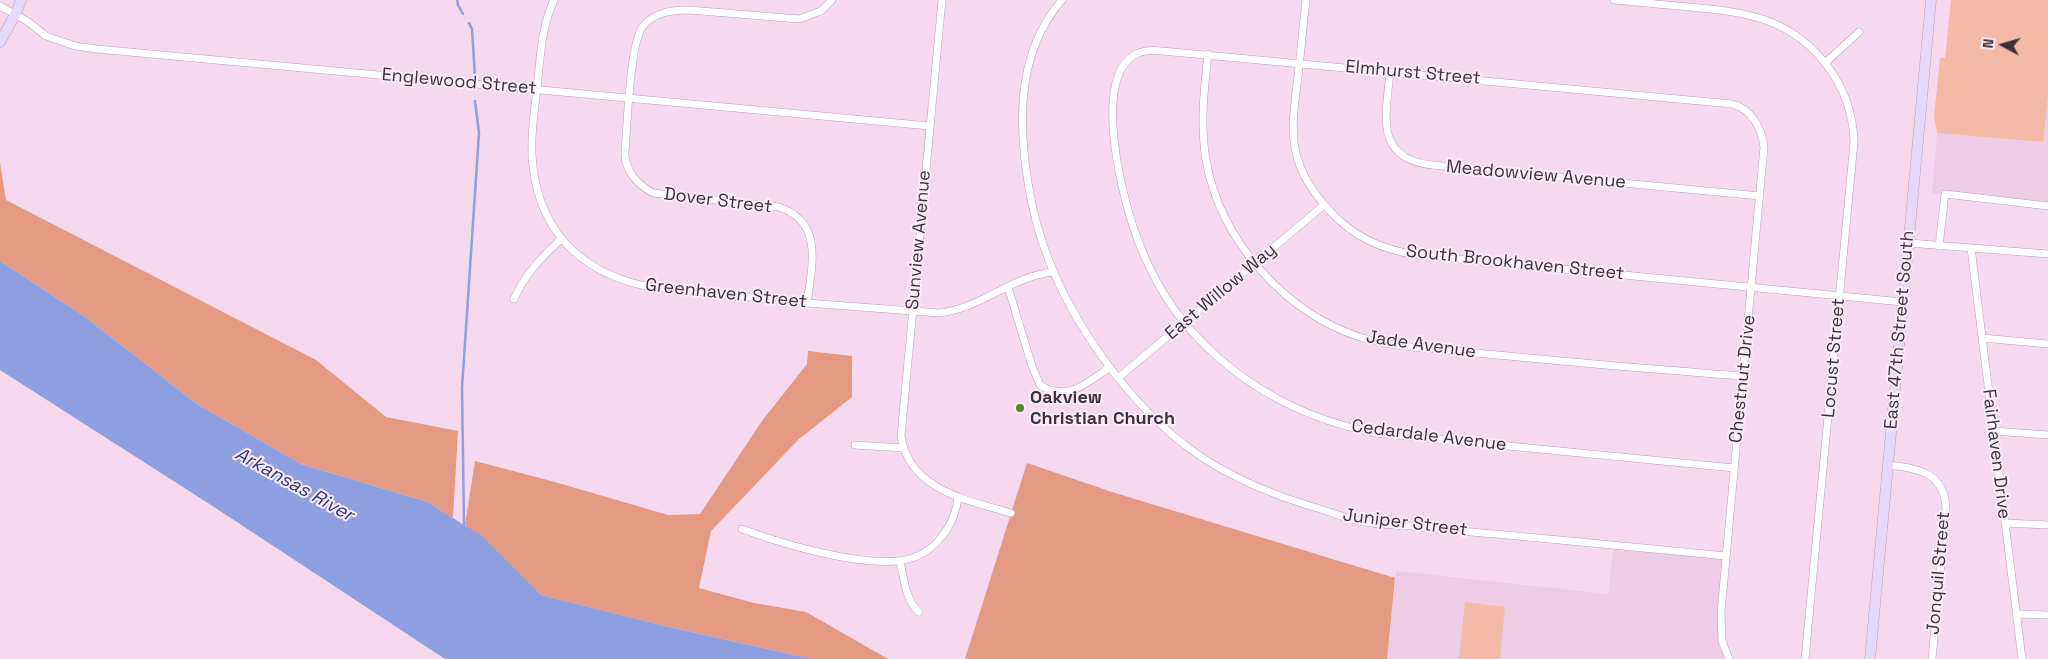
<!DOCTYPE html>
<style>
body{margin:0}
#map{position:relative;width:2048px;height:659px;overflow:hidden;background:#f6d9ee;font-family:"Space Grotesk",sans-serif}
canvas{display:block}
.north{position:absolute;left:1978px;top:20px;width:50px;height:50px;-webkit-text-stroke:4px #fcebf7;paint-order:stroke;rotate:276deg;font-size:14px;font-weight:700;line-height:20px;text-align:center;color:#3d323a}
.north::after{content:'';display:block;margin:auto;width:18px;height:22px;background:#3d323a;clip-path:polygon(50% 0,100% 100%,50% 72%,0 100%)}
</style>
<div id="map">
<canvas width="2048" height="659"></canvas>
<div class="north">N</div>
</div>
<script>
const ctx = document.querySelector('canvas').getContext('2d');
ctx.lineJoin = 'round';
function fill(path, color) { ctx.fillStyle = color; ctx.fill(path, 'evenodd'); }
function trace(path, color, width, dash) { ctx.strokeStyle = color; ctx.lineWidth = width; ctx.lineCap = dash ? 'butt' : 'round'; ctx.setLineDash(dash || []); ctx.stroke(path); }
function write(font, color, halo, rows, align = 'center') {
  ctx.font = font + ' "Space Grotesk",sans-serif'; ctx.lineWidth = 4; ctx.setLineDash([]); ctx.textBaseline = 'middle'; ctx.strokeStyle = halo; ctx.fillStyle = color; for (const [text, x, y, turn = 0] of rows) {
    ctx.save(); ctx.translate(x, y); ctx.rotate((+turn || 0) * Math.PI / 180); ctx.textAlign = isNaN(turn) ? turn : align; if (halo) ctx.strokeText(text, 0, 0); ctx.fillText(text, 0, 0); ctx.restore();
  }
}
fill(new Path2D(`
 M2048,96V206L1932,193L1937,133L2043,142Z
 M1614,545L1725,556L1721,629L1729,659H1387L1396,571L1608,594Z`), '#eecce6');
fill(new Path2D(`
 M1951,0H2048V96L2043,142L1937,133L1934,117L1940,58H1945Z
 M1465,602L1505,607L1500,659H1459Z`), '#f4baa7');
fill(new Path2D(`
 M0,163L6,200L316,360L386,417L458,431L453,518L428,502L301,464L197,404L84,316L0,261Z
 M808,351L852,356V397L799,439L711,531L699,588L754,603L806,612L888,659H812L665,626L541,595L465,525L475,461L555,482L668,515L700,514L762,421L807,364Z
 M1027,463L1112,492L1395,578L1387,659H965Z`), '#e49a82');
fill(new Path2D(`
 M0,261L84,316L197,404L301,464L428,502L464,525L481,535L541,595L665,626L812,659H445L211,505L0,370Z`), '#8fa0e1');
trace(new Path2D(`
 M457,0L458,5L463,14
 M469,23L472,29L475,77
 M464,525L462,388L479,133L475,101`), '#8fa0e1', 2.5);
const street = new Path2D(`
 M554,0C541,28 540,60 537,90C534,111 531,133 532,155C536,226 576,271 645,286L807,303L939,313C980,309 1012,276 1053,272
 M942,0L901,436C909,490 967,500 1011,513
 M1062,0C1013,56 1018,136 1032,204C1044,261 1069,311 1103,358C1162,440 1221,480 1317,508C1331,512 1344,518 1358,521C1375,524 1393,525 1411,526C1439,529 1468,532 1496,534C1573,541 1649,548 1725,556
 M1306,0C1303,25 1301,51 1298,76C1295,103 1289,133 1298,160C1304,180 1316,196 1330,211C1353,237 1383,250 1417,255L1903,302
 M1614,0C1639,2 1664,5 1690,7C1746,12 1792,18 1828,67C1845,89 1853,115 1854,142L1805,659
 M0,6L27,21L46,36L75,46L97,49L930,126
 M1208,54C1204,90 1200,124 1206,160C1220,240 1285,314 1363,338C1386,345 1410,347 1434,349C1459,351 1484,354 1509,356C1587,364 1665,370 1742,376
 M1825,63L1859,32
 M1390,72C1386,115 1374,159 1432,165L1760,196
 M1909,243L2048,254
 M1939,246L1945,194L2048,206
 M1971,248L2022,659
 M1008,287L1032,366L1040,385C1067,403 1088,382 1110,367
 M514,299C525,274 541,258 561,239
 M807,303C812,266 824,222 779,207L653,193C638,185 624,170 625,152C627,127 630,42 643,26C655,12 672,10 689,10L799,19L821,11L832,0
 M1982,338L2048,344
 M1118,378L1324,205
 M1993,431L2048,435
 M855,445L903,448
 M1888,465C1919,468 1946,473 1946,511L1932,659
 M2005,523L2048,525
 M742,529C782,544 872,571 912,558C928,553 941,540 949,526C954,517 957,507 958,497
 M900,561C904,578 905,600 919,612
 M2016,614L2048,615
 M1729,659L1722,641L1721,612L1764,147C1762,129 1752,109 1732,104L1162,51C1153,50 1144,50 1136,54C1089,78 1125,211 1141,248C1154,281 1175,315 1200,340C1247,389 1308,420 1375,433L1734,468`);
const secondary = new Path2D(`
 M0,42L16,13L21,0
 M1870,659L1931,0`);
trace(street, '#bba0b3', 8);
trace(secondary, '#bba0b3', 11);
trace(street, '#fff', 7);
trace(secondary, '#e8d9fb', 10);
for (const [x, y, r, color] of [
 [1020,408,5,"#558b24"]
]) { const dot = new Path2D(); dot.arc(x, y, r, 0, 2 * Math.PI); ctx.fillStyle = color; ctx.fill(dot); trace(dot, '#fcebf7', 2); }
write('18px', '#3d323a', '#fcebf7', [
 ["Elmhurst Street",1413,73,5],
 ["Englewood Street",459,82,5],
 ["Meadowview Avenue",1536,175,5],
 ["Dover Street",718,201,7],
 ["Sunview Avenue",919,240,-85],
 ["South Brookhaven Street",1515,263,6],
 ["East Willow Way",1221,292,-40],
 ["Greenhaven Street",726,294,6],
 ["East 47th Street South",1900,330,-85],
 ["Jade Avenue",1421,345,8],
 ["Locust Street",1834,358,-85],
 ["Chestnut Drive",1743,379,-84],
 ["Cedardale Avenue",1429,436,7],
 ["Fairhaven Drive",1996,454,83],
 ["Juniper Street",1405,523,7],
 ["Jonquil Street",1939,573,-85]
]);
write('bold 18px', '#3d323a', '#fcebf7', [
 ["Oakview",1030,398],
 ["Christian Church",1030,419]
], 'left');
write('italic 19px', '#2d3883', '#fcebf7', [
 ["Arkansas River",294,485,29]
]);
</script>
